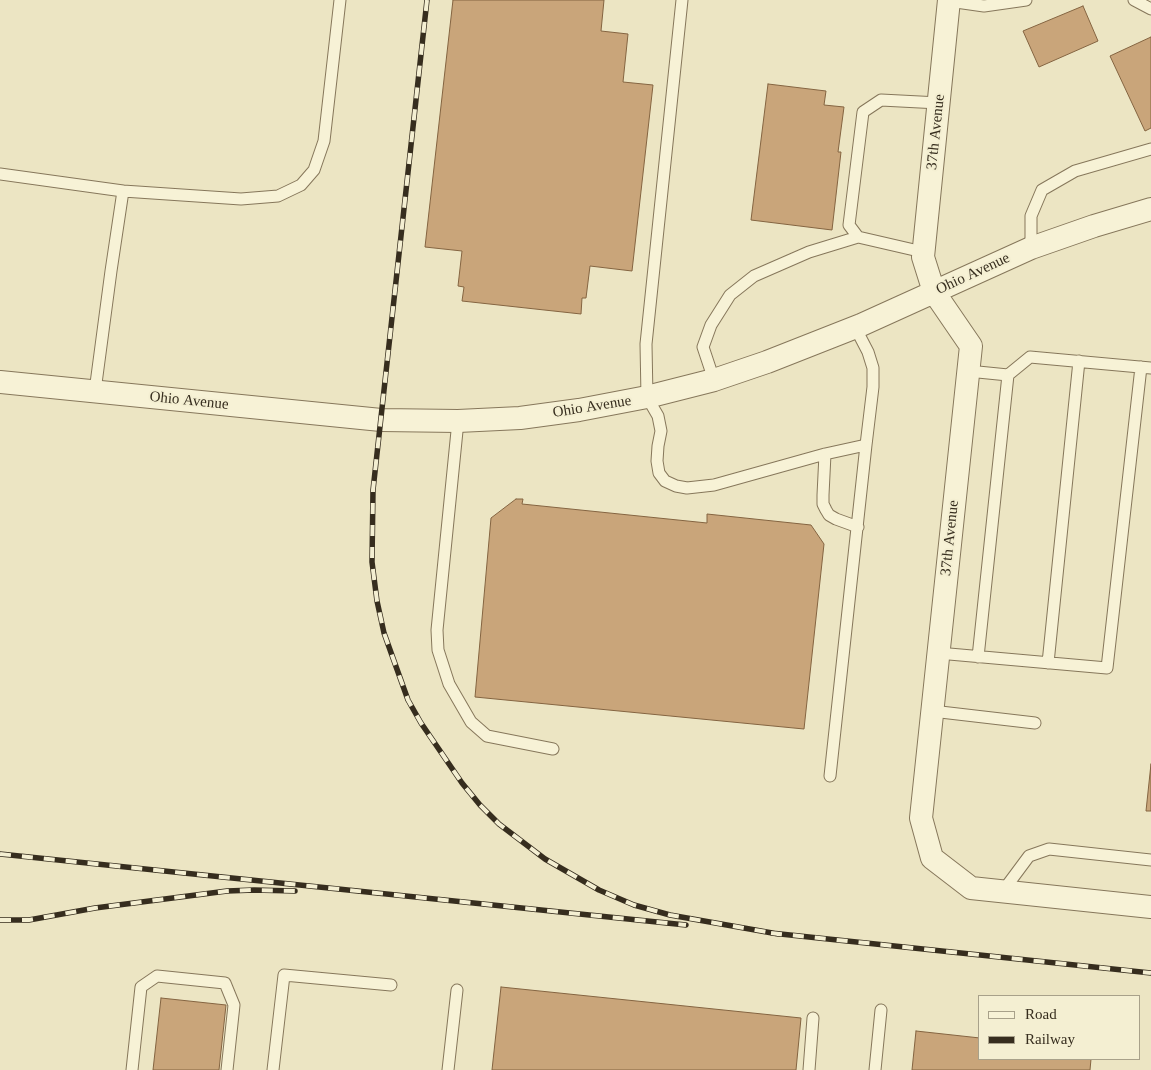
<!DOCTYPE html>
<html>
<head>
<meta charset="utf-8">
<style>
	body { margin:0 }
	#map { position:relative; width:1151px; height:1070px; overflow:hidden; background:#ece5c3; font-family:Georgia,serif }
	canvas { display:block }
	.legend { position:absolute; left:978px; top:995px; width:162px; height:65px; box-sizing:border-box; background:#f4efd2; border:1px solid #a8a18a; margin:0; padding:6px 9px; list-style:none; font-size:15px; color:#362d1e }
	.legend li { display:flex; align-items:center; gap:10px; height:25px }
	.legend b { width:25px; border:1px solid #a8a18a }
</style>
</head>
<body>
<div id="map">
<canvas width="1151" height="1070"></canvas>
<ul class="legend">
<li><b style="height:6px;background:#f7f2d6"></b>Road</li>
<li><b style="height:6px;background:#362d1e"></b>Railway</li>
</ul>
</div>
<script>
const ctx = document.querySelector('canvas').getContext('2d');
ctx.lineJoin = 'round';
function paint(path, color) {
  ctx.fillStyle = color;
  ctx.fill(path, 'evenodd');
}
function toPath(rows) {
  const path = new Path2D();
  for (const r of rows) {
    path.moveTo(r[0], r[1]);
    for (let i = 2; i < r.length; i += 2) path.lineTo(r[i], r[i + 1]);
  }
  return path;
}
function strokePath(path, color, width, dash) {
  ctx.strokeStyle = color;
  ctx.lineWidth = width;
  ctx.lineCap = dash ? 'butt' : 'round';
  ctx.setLineDash(dash || []);
  ctx.stroke(path);
}
function label(font, color, halo, rows, align = 'center') {
  ctx.font = font + ' Georgia,serif';
  ctx.lineWidth = 4;
  ctx.setLineDash([]);
  ctx.textBaseline = 'middle';
  ctx.strokeStyle = halo;
  ctx.fillStyle = color;
  for (const [text, x, y, turn = 0] of rows) {
    ctx.save();
    ctx.translate(x, y);
    ctx.rotate((+turn || 0) * Math.PI / 180);
    ctx.textAlign = isNaN(turn) ? turn : align;
    if (halo) ctx.strokeText(text, 0, 0);
    ctx.fillText(text, 0, 0);
    ctx.restore();
  }
}
const building = toPath([
	[453,0,604,0,601,31,628,34,623,82,653,85,632,271,590,266,586,298,582,298,581,314,462,301,464,287,458,286,462,251,425,247,453,0],
	[1083,6,1098,41,1039,67,1023,31,1083,6],
	[1151,37,1151,128,1145,131,1110,56,1151,37],
	[768,84,826,91,824,105,844,107,838,152,841,152,832,230,751,220,768,84],
	[516,499,523,499,522,504,707,523,707,514,811,525,824,544,804,729,475,697,491,518,516,499],
	[1151,764,1151,811,1146,811,1151,764],
	[501,987,801,1018,796,1070,492,1070,501,987],
	[161,998,226,1005,219,1070,153,1070,161,998],
	[916,1031,980,1038,980,1059,1091,1059,1090,1070,912,1070,916,1031]
]);
paint(building, '#c9a57a');
strokePath(building, '#846441', 1);
const service = toPath([
	[682,0,646,344,647,397,658,416,661,431,658,446,657,461,659,473,665,481,676,486,687,488,714,485,825,454,866,445,873,387,873,368,868,352,855,327],
	[1134,0,1151,9],
	[949,1,984,6,1026,0],
	[0,174,123,191,241,199,278,196,301,185,314,170,324,141,340,0],
	[1031,248,1031,216,1042,190,1075,171,1151,149],
	[923,252,858,237,849,225,863,112,881,100,939,103],
	[968,371,1008,375,1030,357,1151,368],
	[714,380,703,347,711,325,730,295,754,276,809,252,858,237],
	[95,391,111,271,123,191],
	[458,421,437,630,438,650,449,684,471,722,487,736,553,749],
	[825,454,823,495,823,504,826,510,829,515,836,519,858,527],
	[938,653,1107,668,1141,367],
	[978,657,1008,375],
	[1048,663,1079,361],
	[932,711,1035,723],
	[830,776,866,445],
	[1003,891,1029,856,1049,849,1151,860],
	[132,1070,141,987,157,976,225,983,234,1005,227,1070],
	[273,1070,284,975,391,985],
	[448,1070,457,990],
	[809,1070,813,1018],
	[875,1070,881,1010]
]);
const minor = toPath([
	[949,0,923,257,934,292,971,346,921,818,932,858,971,888,1151,907],
	[0,382,381,420,458,421,520,418,579,410,647,397,714,380,767,362,861,325,1031,248,1094,226,1151,209]
]);
strokePath(service, '#86775b', 13);
strokePath(minor, '#86775b', 24);
strokePath(service, '#f7f2d6', 11);
strokePath(minor, '#f7f2d6', 22);
const rail = toPath([
	[427,0,373,490,372,562,377,601,384,633,408,700,421,723,462,783,480,805,499,824,545,859,599,890,634,905,670,915,778,934],
	[0,854,686,925],
	[0,920,29,920,95,908,227,891,254,890,295,891],
	[771,933,1151,973]
]);
strokePath(rail, '#362d1e', 5.5);
strokePath(rail, '#f4efd2', 4, [11]);
label('15px', '#362d1e', '#f4efd2', [
	["37th Avenue",936,132,-84],
	["Ohio Avenue",973,274,-25],
	["Ohio Avenue",189,401,6],
	["Ohio Avenue",592,407,-9],
	["37th Avenue",950,538,-84]
]);
</script>
</body>
</html>
